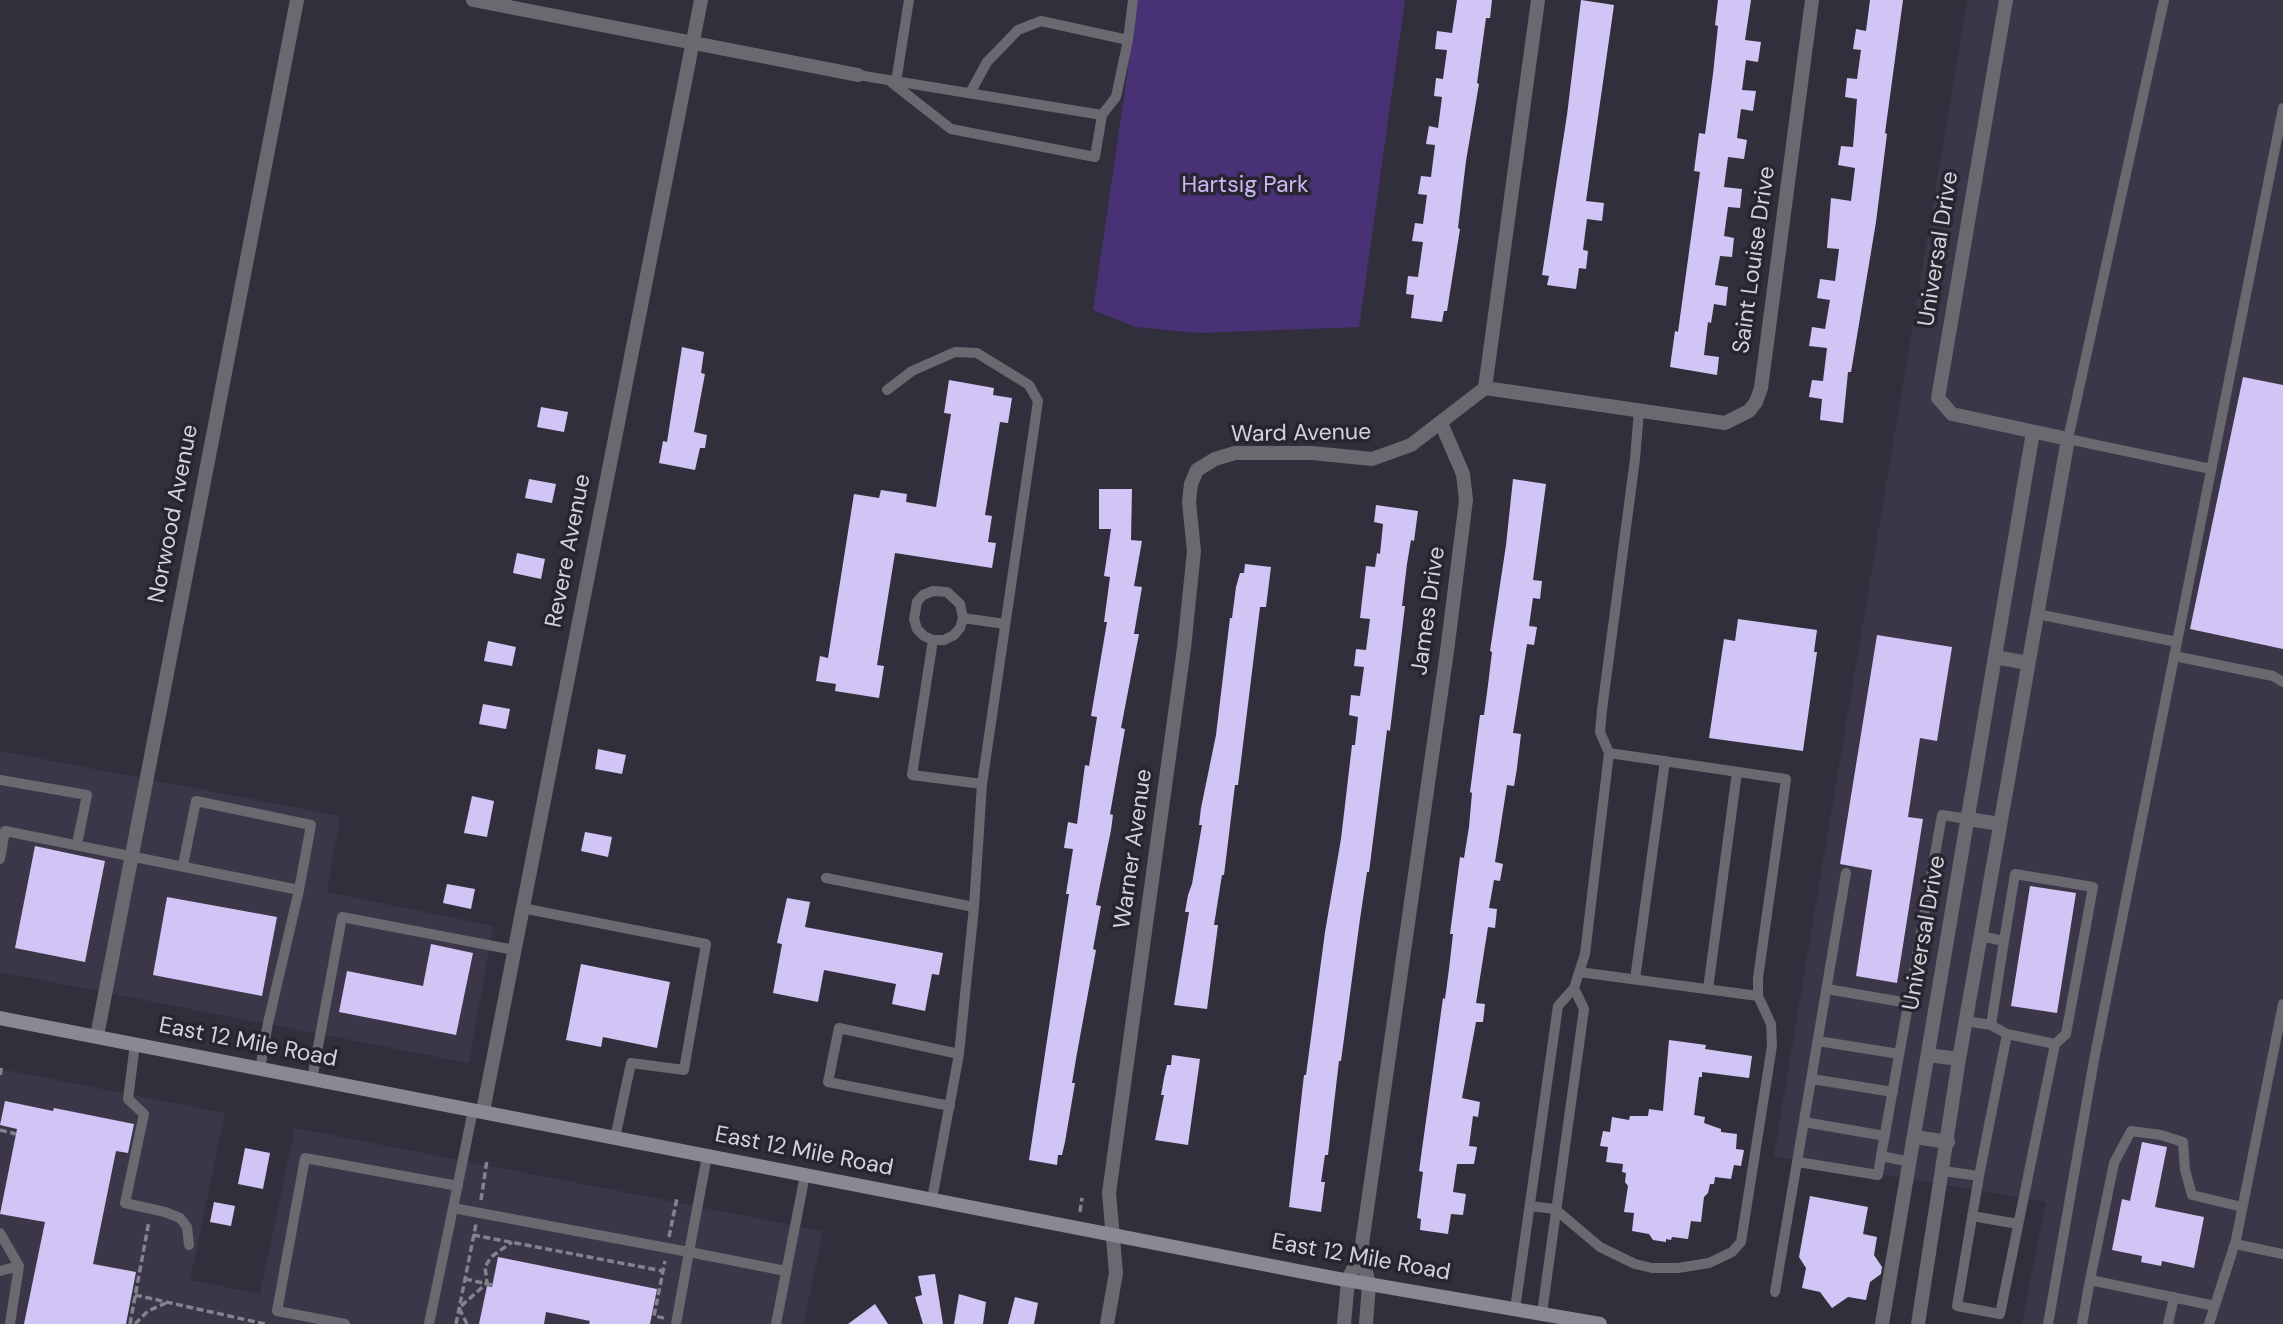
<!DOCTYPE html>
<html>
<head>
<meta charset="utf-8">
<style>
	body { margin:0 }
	canvas { display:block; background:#322f3c }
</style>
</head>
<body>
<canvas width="2283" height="1324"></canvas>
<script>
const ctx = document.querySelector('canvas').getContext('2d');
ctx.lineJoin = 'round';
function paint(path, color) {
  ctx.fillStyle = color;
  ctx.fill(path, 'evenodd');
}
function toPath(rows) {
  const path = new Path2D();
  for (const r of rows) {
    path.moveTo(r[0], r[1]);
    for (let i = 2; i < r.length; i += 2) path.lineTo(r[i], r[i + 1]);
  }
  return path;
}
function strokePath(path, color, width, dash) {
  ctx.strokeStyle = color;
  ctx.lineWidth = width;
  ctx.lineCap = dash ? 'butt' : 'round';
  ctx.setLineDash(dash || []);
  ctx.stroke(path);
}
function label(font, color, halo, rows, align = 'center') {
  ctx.font = font + ' "DM Sans",sans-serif';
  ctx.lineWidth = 7;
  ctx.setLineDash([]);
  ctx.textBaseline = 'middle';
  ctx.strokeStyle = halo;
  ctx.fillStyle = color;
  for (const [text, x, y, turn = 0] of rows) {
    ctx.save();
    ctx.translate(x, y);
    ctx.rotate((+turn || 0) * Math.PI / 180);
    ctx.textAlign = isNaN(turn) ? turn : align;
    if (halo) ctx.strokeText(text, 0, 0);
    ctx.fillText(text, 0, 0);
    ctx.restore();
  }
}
paint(toPath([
	[1967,0,2283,0,2283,1324,2022,1324,2046,1202,1774,1156],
	[0,751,340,816,327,892,493,926,469,1063,0,972],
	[0,1069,225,1113,190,1280,260,1294,295,1128,823,1231,803,1324,0,1324]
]), '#3c3649');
paint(toPath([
	[1138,0,1405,0,1359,327,1199,333,1136,327,1093,310]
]), '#483174');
paint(toPath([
	[1457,0,1492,0,1490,18,1486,18,1477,83,1479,84,1466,161,1458,228,1460,229,1447,311,1444,311,1442,322,1411,318,1414,295,1406,294,1408,276,1418,277,1423,242,1412,241,1415,223,1423,224,1427,195,1418,194,1421,176,1431,177,1435,145,1426,144,1429,126,1438,128,1442,97,1434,96,1436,78,1443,79,1447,50,1435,49,1437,31,1452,33],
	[1581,0,1614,5,1586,201,1604,203,1602,221,1587,219,1583,250,1588,251,1586,269,1579,268,1576,289,1547,285,1549,276,1542,275,1567,115],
	[1718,0,1751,0,1745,40,1761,42,1758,62,1746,60,1742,90,1756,91,1753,111,1741,109,1737,138,1747,140,1744,159,1728,157,1724,187,1742,189,1740,208,1728,207,1724,236,1734,238,1732,257,1720,256,1715,285,1728,287,1726,306,1714,304,1711,323,1708,322,1704,355,1719,357,1717,375,1670,367,1675,331,1678,332,1700,172,1694,171,1699,133,1705,134,1713,74,1718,26,1715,25],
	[1870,0,1903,0,1885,133,1887,134,1876,222,1851,372,1848,372,1843,423,1820,420,1822,399,1809,397,1812,380,1823,381,1827,348,1809,346,1812,327,1825,329,1830,300,1817,298,1820,279,1835,281,1839,249,1827,248,1831,198,1851,201,1855,168,1838,165,1841,146,1853,147,1857,99,1845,97,1847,78,1857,79,1861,50,1853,49,1856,29,1866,31],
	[682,347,704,352,701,373,705,374,694,432,707,435,705,448,700,448,695,470,659,463,663,441,667,442],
	[2243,377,2283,385,2283,649,2190,629],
	[949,380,994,388,993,395,1012,398,1008,423,1000,422,985,515,992,516,988,542,996,543,992,568,895,553,877,665,884,666,879,698,835,691,836,684,816,681,820,656,828,658,854,494,879,498,881,490,907,494,906,502,936,507,951,414,944,413],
	[541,407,568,412,564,432,537,427],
	[529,479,556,484,552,503,525,498],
	[1513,479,1546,484,1533,580,1542,581,1540,599,1533,598,1529,626,1537,627,1534,645,1527,644,1513,733,1521,734,1517,768,1514,786,1507,785,1495,862,1503,864,1500,881,1494,880,1489,908,1497,909,1495,928,1488,927,1476,1003,1485,1004,1483,1022,1476,1022,1462,1098,1480,1102,1478,1117,1473,1116,1469,1146,1477,1147,1474,1164,1457,1164,1453,1192,1466,1194,1463,1215,1451,1214,1448,1234,1420,1230,1421,1219,1417,1218,1423,1172,1419,1171,1443,998,1445,999,1449,969,1453,934,1450,934,1460,857,1464,858,1469,827,1472,793,1470,792,1480,715,1484,715,1488,685,1492,652,1490,651,1506,545],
	[1099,489,1132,489,1131,540,1142,541,1134,586,1142,587,1134,634,1139,634,1121,728,1125,729,1110,814,1113,815,1111,830,1096,905,1101,906,1093,949,1096,950,1077,1053,1072,1083,1075,1083,1065,1142,1062,1155,1058,1155,1057,1165,1029,1160,1069,894,1066,894,1073,849,1064,848,1068,822,1077,824,1085,765,1089,766,1097,717,1091,716,1107,622,1104,622,1110,577,1104,576,1111,529,1099,529],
	[1376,505,1418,511,1414,541,1411,540,1407,564,1402,606,1405,606,1390,731,1387,730,1369,872,1367,872,1360,919,1341,1061,1339,1061,1328,1155,1325,1155,1321,1182,1325,1182,1321,1212,1289,1207,1304,1075,1306,1075,1325,932,1341,839,1352,745,1355,745,1358,717,1349,715,1351,695,1360,696,1364,667,1354,666,1356,649,1366,650,1370,619,1360,618,1366,566,1375,567,1377,553,1380,554,1383,524,1374,522],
	[517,553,545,559,541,579,513,573],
	[1245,564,1271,567,1266,607,1260,607,1238,785,1235,785,1224,875,1222,875,1214,925,1218,925,1207,1009,1174,1005,1189,912,1185,912,1188,895,1192,884,1202,825,1199,825,1201,808,1216,735,1230,618,1232,618,1236,587,1240,573,1244,573],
	[1738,619,1817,630,1814,652,1817,652,1803,751,1709,738,1724,639,1735,641],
	[1877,635,1952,647,1937,741,1920,738,1908,817,1923,819,1897,983,1856,976,1872,870,1840,864],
	[488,641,516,647,512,666,484,661],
	[483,704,510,709,506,729,479,724],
	[598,749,626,755,622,774,595,769],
	[472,796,494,801,487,837,464,833],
	[585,832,612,837,608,857,581,851],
	[35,846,105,861,85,962,15,948],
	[447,884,475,889,471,909,443,903],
	[2030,886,2076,893,2057,1013,2011,1006],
	[167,897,277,917,262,996,153,975],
	[787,898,810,902,805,927,943,953,939,975,932,974,925,1011,892,1004,896,984,824,970,818,1002,773,993,782,944,777,943],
	[431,944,473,953,456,1035,339,1012,347,971,423,986],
	[581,964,670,982,657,1048,603,1037,601,1047,566,1040],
	[1669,1040,1706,1045,1705,1049,1752,1056,1749,1078,1702,1072,1702,1077,1699,1077,1694,1115,1705,1117,1704,1123,1721,1129,1721,1132,1737,1134,1736,1149,1744,1150,1741,1166,1734,1165,1731,1179,1715,1177,1714,1184,1710,1184,1708,1193,1704,1197,1701,1222,1691,1221,1688,1239,1672,1237,1671,1240,1666,1239,1666,1242,1653,1240,1649,1234,1632,1231,1634,1213,1624,1212,1628,1186,1625,1182,1626,1173,1622,1172,1623,1164,1606,1162,1608,1147,1600,1146,1603,1131,1610,1132,1612,1117,1629,1120,1630,1116,1648,1116,1649,1109,1663,1111],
	[1172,1055,1200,1059,1188,1145,1155,1140,1164,1095,1161,1095,1164,1078,1167,1065,1171,1065],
	[5,1101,53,1111,54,1108,134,1124,128,1153,116,1151,93,1264,136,1272,126,1324,24,1324,45,1222,0,1214,17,1129,0,1125],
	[2142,1142,2167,1147,2155,1207,2204,1217,2194,1268,2162,1261,2161,1266,2141,1262,2142,1256,2112,1250,2122,1199,2130,1201],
	[245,1148,270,1153,263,1189,238,1184],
	[1810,1196,1868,1207,1863,1234,1877,1237,1874,1255,1882,1267,1881,1274,1870,1282,1866,1300,1848,1297,1832,1308,1820,1292,1802,1288,1806,1268,1799,1257],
	[214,1202,235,1206,231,1226,210,1222],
	[498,1257,657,1289,650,1324,589,1324,590,1321,546,1312,544,1324,479,1324,487,1286,492,1287],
	[935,1274,943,1324,923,1324,915,1297,922,1295,918,1276],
	[959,1294,986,1302,983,1324,954,1324],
	[1015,1297,1038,1303,1034,1324,1008,1324],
	[875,1304,888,1324,848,1324]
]), '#d1c5f5');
strokePath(toPath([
	[0,1075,2,1066],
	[0,1130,16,1134],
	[481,1200,487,1160],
	[1080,1212,1082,1198],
	[473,1235,663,1271],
	[669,1237,677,1198],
	[465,1279,493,1285],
	[135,1295,265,1324],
	[664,1318,654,1316,665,1261],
	[130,1324,149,1221],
	[135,1324,148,1311,166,1303],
	[456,1324,476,1224],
	[467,1324,459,1308,487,1283,485,1267,491,1257,512,1242]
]), '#84828d', 3.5, [7, 3.5]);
strokePath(toPath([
	[2164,0,2068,439,2211,469],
	[858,75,1102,115,1095,157,951,129,891,82],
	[896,82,909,0],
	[970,93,987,62,1018,30,1041,21,1128,40],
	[1102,115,1116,97,1128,40,1133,0],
	[887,390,912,371,955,352,977,353,1029,385,1038,401,982,784,974,907,959,1054,932,1199],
	[2037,614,2177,642],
	[933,640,924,636,917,629,914,619,917,602,923,595,933,591,947,592,960,604,963,618],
	[2174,656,2273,676,2283,682],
	[1609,753,1600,732,1602,710,1635,459,1639,411],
	[0,780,87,795,77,844],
	[982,784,912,775,933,640,944,640,954,635,960,628,963,618,1005,624],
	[0,859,5,831,299,890,268,1023,260,1069],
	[183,865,196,801,311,825,299,890],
	[826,878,974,907],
	[522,908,706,944,684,1070,631,1063,615,1138],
	[1980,936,2004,941,1991,1025],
	[1579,972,1758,996],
	[1635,979,1665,761],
	[1708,989,1737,772],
	[1827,989,1908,1003],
	[2007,1034,2055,1044],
	[1818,1041,1899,1054],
	[135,1044,128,1099,144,1114,125,1203,165,1212,180,1218,187,1227,189,1245],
	[312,1079,342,917,514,950],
	[1812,1079,1893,1092],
	[950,1106,828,1082,839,1028,959,1054],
	[473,1110,453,1208,689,1252,707,1156],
	[1804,1122,1885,1136],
	[1798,1162,1878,1175,1881,1156],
	[1911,1162,1881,1156,1942,815,1968,819],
	[1943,1171,1979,1176,2007,1034,1991,1025,1965,1021],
	[1979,1176,1957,1306,2000,1314,2055,1044,2066,1034,2093,887,2015,874,2004,941],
	[1530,1206,1555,1209,1600,1247,1635,1264,1652,1268,1678,1268,1709,1263,1732,1252,1741,1242,1772,1046,1771,1024,1758,996,1758,978,1786,779,1609,753,1585,954,1574,988],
	[1972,1216,2018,1224],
	[0,1233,19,1266,10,1324],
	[2235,1244,2283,1254],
	[0,1271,19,1266],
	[1775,1292,1846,873],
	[2215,1306,2090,1280,2114,1163,2131,1131,2161,1135,2183,1142,2185,1170,2192,1195,2242,1207],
	[1515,1309,1558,1006,1574,988,1584,1009,1542,1313],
	[345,1324,277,1311,305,1158,458,1186],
	[429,1324,453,1208],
	[676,1324,689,1252,786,1271],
	[776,1324,805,1175],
	[2048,1324,2094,1060,2283,108],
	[2082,1324,2090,1280],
	[2168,1324,2174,1297],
	[2209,1324,2236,1240,2283,1004]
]), '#6b6970', 10);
strokePath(toPath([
	[473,0,858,75],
	[1485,388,1725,423,1749,411,1756,402,1761,388,1812,0],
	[1995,657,2028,663],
	[1968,819,2000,824],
	[97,1036,297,0],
	[1928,1055,1959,1059],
	[483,1111,701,0],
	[1915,1137,1948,1142],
	[1107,1324,1116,1273,1109,1193,1184,648,1194,551,1189,502,1191,484,1197,470,1215,459,1235,453,1312,453,1372,459,1411,445,1485,388,1538,0],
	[1344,1324,1348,1280,1361,1252],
	[1366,1324,1369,1284,1361,1252,1363,1237,1447,651,1466,500,1463,474,1441,423],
	[1882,1324,2033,432],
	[1918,1324,1959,1059,2068,439,1952,414,1938,398,2006,0]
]), '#6b6970', 14);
strokePath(toPath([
	[0,1018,1334,1278,1600,1324]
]), '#8b8893', 14);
label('23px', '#c8b8f4', '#282531', [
	["Hartsig Park",1245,186]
]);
label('23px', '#d4d2db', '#282531', [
	["Universal Drive",1939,249,-81],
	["Saint Louise Drive",1755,260,-82],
	["Ward Avenue",1301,434,-1],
	["Norwood Avenue",174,514,-79],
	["Revere Avenue",569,551,-79],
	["James Drive",1429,611,-82],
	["Warner Avenue",1134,849,-82],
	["Universal Drive",1925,933,-80],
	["East 12 Mile Road",248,1043,11],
	["East 12 Mile Road",804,1152,11],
	["East 12 Mile Road",1361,1258,10]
]);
</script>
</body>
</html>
